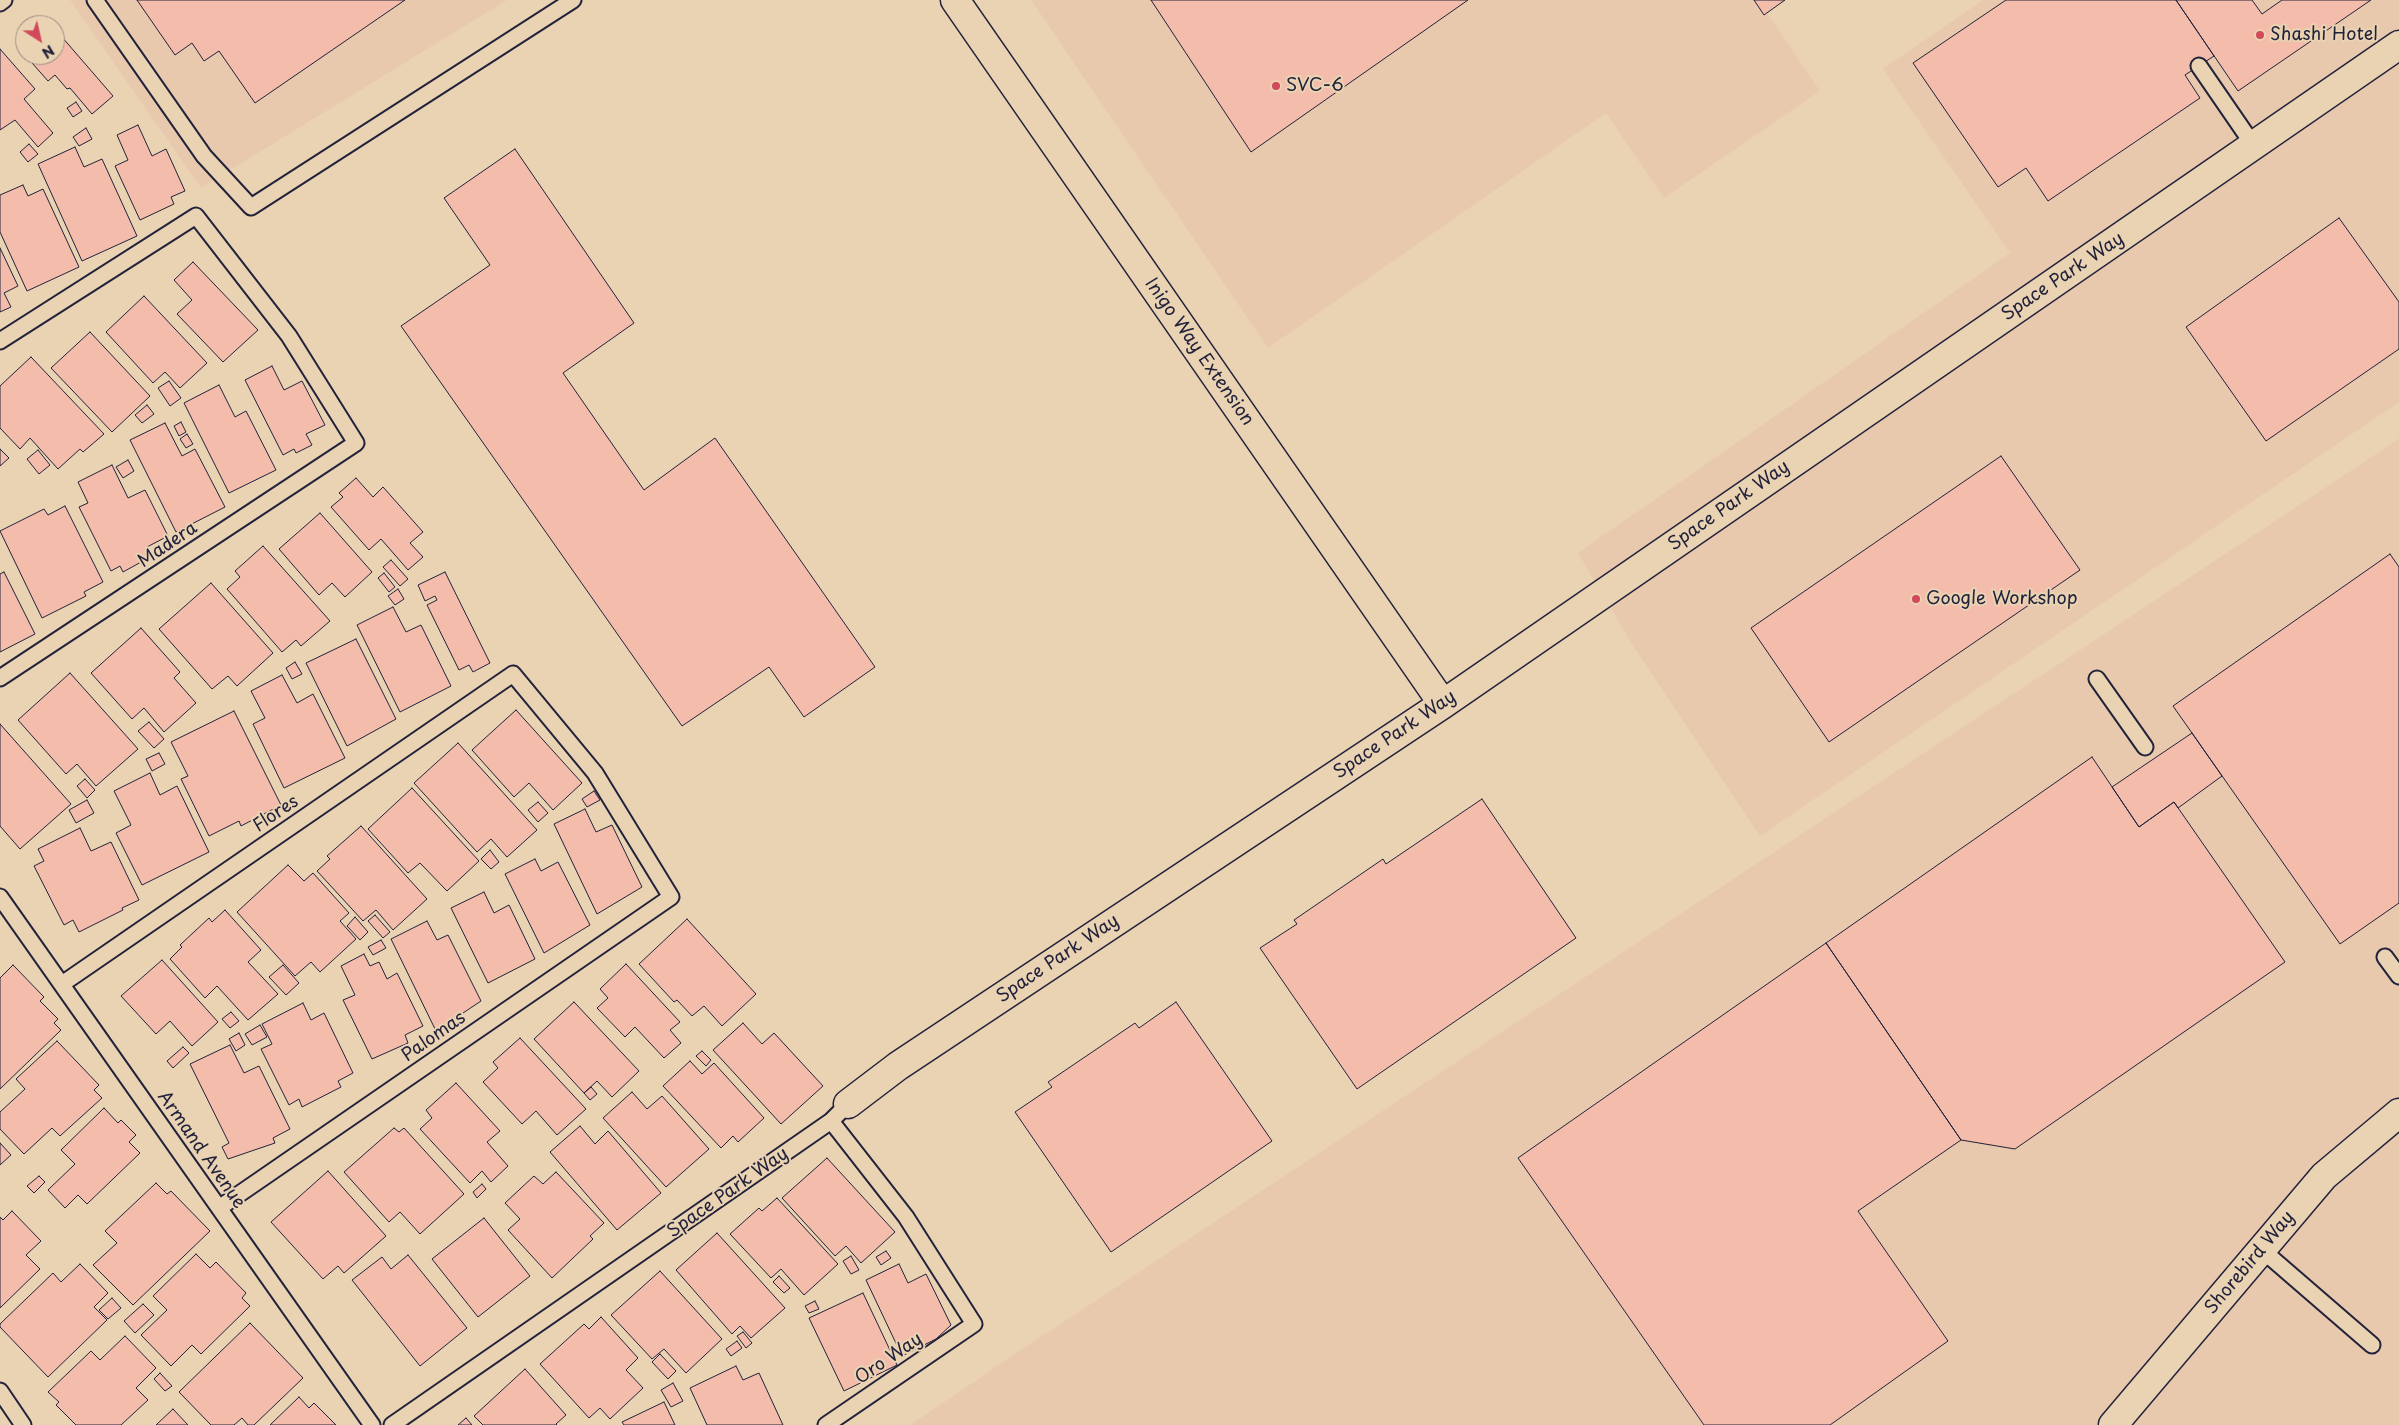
<!DOCTYPE html>
<html>
<head>
<meta charset="utf-8">
<style>
	body { margin:0 }
	#map { position:relative; width:2399px; height:1425px; overflow:hidden; background:#ead3b3; font-family:"Playpen Sans",sans-serif }
	canvas { display:block }
	.north { position:absolute; left:15px; top:15px; width:50px; height:50px; box-sizing:border-box; background:#ead3b3; border:1px solid #9a8c83; border-radius:50%; rotate:145deg; font-size:14px; font-weight:700; line-height:20px; text-align:center; color:#22223b }
	.north::after { content:''; display:block; margin:auto; width:18px; height:22px; background:#d1495b; clip-path:polygon(50% 0,100% 100%,50% 72%,0 100%) }
</style>
</head>
<body>
<div id="map">
<canvas width="2399" height="1425"></canvas>
<div class="north">N</div>
</div>
<script>
const ctx = document.querySelector('canvas').getContext('2d');
ctx.lineJoin = 'round';
function paint(path, color) {
  ctx.fillStyle = color;
  ctx.fill(path, 'evenodd');
}
function toPath(rows) {
  const path = new Path2D();
  for (const r of rows) {
    path.moveTo(r[0], r[1]);
    for (let i = 2; i < r.length; i += 2) path.lineTo(r[i], r[i + 1]);
  }
  return path;
}
function strokePath(path, color, width, dash) {
  ctx.strokeStyle = color;
  ctx.lineWidth = width;
  ctx.lineCap = dash ? 'butt' : 'round';
  ctx.setLineDash(dash || []);
  ctx.stroke(path);
}
function label(font, color, halo, rows, align = 'center') {
  ctx.font = font + ' "Playpen Sans",sans-serif';
  ctx.lineWidth = 4;
  ctx.setLineDash([]);
  ctx.textBaseline = 'middle';
  ctx.strokeStyle = halo;
  ctx.fillStyle = color;
  for (const [text, x, y, turn = 0] of rows) {
    ctx.save();
    ctx.translate(x, y);
    ctx.rotate((+turn || 0) * Math.PI / 180);
    ctx.textAlign = isNaN(turn) ? turn : align;
    if (halo) ctx.strokeText(text, 0, 0);
    ctx.fillText(text, 0, 0);
    ctx.restore();
  }
}
paint(toPath([
	[70,0,507,0,201,188],
	[1031,0,1758,0,1820,91,1664,198,1606,113,1268,348],
	[1983,0,2399,0,2399,402,1760,836,1632,644,1578,553,2010,253,1883,69],
	[2399,439,2399,1425,910,1425,1018,1352]
]), '#e9c9ae');
const building = toPath([
	[137,0,405,0,255,103,219,51,204,61,192,43,175,55,137,0],
	[1151,0,1468,0,1251,152,1151,0],
	[1754,0,1785,0,1764,15,1754,0],
	[2006,0,2176,0,2214,56,2185,75,2200,98,2048,201,2026,168,1998,187,1913,63,2006,0],
	[2176,0,2252,0,2262,14,2282,0,2371,0,2238,91,2176,0],
	[55,29,113,96,92,114,70,88,67,89,55,75,48,81,25,55,55,55,55,29],
	[25,37,25,55,17,45,25,37],
	[0,49,35,89,24,99,53,133,38,147,15,120,0,130,0,49],
	[76,102,82,111,73,117,67,108,76,102],
	[138,125,152,156,166,149,185,191,171,197,174,204,140,220,115,166,128,160,117,135,138,125],
	[86,128,92,139,79,146,73,137,86,128],
	[29,144,38,154,28,162,20,152,29,144],
	[75,147,84,167,102,159,137,236,82,261,38,164,75,147],
	[515,149,634,323,563,373,644,490,715,438,875,667,804,717,769,667,682,726,401,326,490,265,444,198,515,149],
	[23,185,28,196,43,189,79,267,27,291,0,232,0,195,23,185],
	[2339,218,2399,302,2399,349,2266,441,2186,327,2339,218],
	[0,248,18,286,4,293,11,307,0,312,0,248],
	[193,262,258,330,223,362,177,314,192,300,174,280,193,262],
	[144,296,207,363,180,388,165,372,153,383,106,332,144,296],
	[90,332,150,396,112,432,51,368,90,332],
	[31,357,104,434,83,452,80,449,58,469,30,438,20,449,0,428,0,386,31,357],
	[272,366,284,390,302,381,325,425,306,434,312,445,296,453,294,449,283,455,245,380,272,366],
	[169,381,181,398,170,406,158,388,169,381],
	[219,385,235,417,246,411,276,470,229,493,184,403,219,385],
	[147,405,154,414,142,423,135,415,147,405],
	[181,422,186,432,179,436,174,426,181,422],
	[165,423,182,456,195,449,225,507,176,532,130,440,165,423],
	[187,434,193,444,186,448,180,439,187,434],
	[0,449,9,458,0,466,0,449],
	[38,450,50,465,39,474,27,459,38,450],
	[2001,456,2080,570,1829,742,1751,628,2001,456],
	[128,460,134,471,123,478,116,467,128,460],
	[112,465,128,498,145,490,168,536,147,547,152,556,123,572,120,566,111,571,79,507,88,503,78,482,112,465],
	[356,478,373,497,383,487,423,532,410,543,423,557,408,570,381,539,369,550,331,507,343,497,339,493,356,478],
	[65,506,103,582,84,592,86,596,42,618,0,531,44,509,48,515,65,506],
	[320,513,372,572,345,597,332,583,319,595,279,549,320,513],
	[263,546,330,621,301,646,296,640,282,652,227,589,240,577,235,571,263,546],
	[2390,554,2399,567,2399,903,2340,944,2173,706,2390,554],
	[391,560,408,579,400,586,383,567,391,560],
	[4,572,35,634,0,652,0,574,4,572],
	[445,572,490,663,473,672,469,665,459,670,427,605,437,600,435,596,425,601,418,585,445,572],
	[384,573,395,587,389,592,378,578,384,573],
	[211,583,273,653,237,686,228,676,212,689,159,629,211,583],
	[398,589,404,599,395,605,388,596,398,589],
	[393,607,406,632,421,625,451,686,400,712,357,625,393,607],
	[141,628,180,672,174,678,196,703,164,732,144,708,132,719,91,673,141,628],
	[356,639,396,719,347,746,306,663,356,639],
	[295,662,302,674,292,679,286,668,295,662],
	[70,673,138,749,96,786,77,764,66,774,18,720,70,673],
	[282,675,297,703,313,694,345,758,284,788,253,724,265,718,251,691,282,675],
	[516,710,582,783,553,810,529,783,514,797,472,750,516,710],
	[234,711,281,805,241,826,239,821,209,836,181,779,188,776,171,742,234,711],
	[149,722,164,739,154,748,138,731,149,722],
	[0,724,71,804,20,849,0,826,0,724],
	[2192,733,2222,776,2178,808,2174,802,2139,827,2112,787,2192,733],
	[458,743,537,830,507,857,491,839,477,852,414,783,458,743],
	[159,753,165,764,152,771,146,759,159,753],
	[2092,757,2139,827,2174,802,2285,962,2015,1149,1961,1140,1826,943,2092,757],
	[150,773,160,795,177,786,209,852,142,885,116,833,131,825,114,791,150,773],
	[85,779,95,790,87,798,77,786,85,779],
	[412,788,479,861,447,891,420,863,408,873,368,829,412,788],
	[594,791,600,800,587,807,582,799,594,791],
	[1482,799,1576,938,1357,1089,1260,948,1297,924,1294,920,1383,859,1386,864,1482,799],
	[87,800,94,813,76,823,69,810,87,800],
	[538,802,548,813,538,822,528,810,538,802],
	[585,809,596,832,612,825,642,887,597,914,554,824,585,809],
	[361,826,427,899,393,930,376,910,363,921,317,871,330,859,327,856,361,826],
	[80,828,91,851,111,842,139,900,122,908,123,910,79,932,73,920,64,925,34,866,44,861,38,849,80,828],
	[490,850,499,862,491,869,481,859,490,850],
	[535,859,541,871,558,862,590,925,544,953,505,874,535,859],
	[288,865,304,881,313,873,349,913,340,921,356,939,320,972,311,962,295,976,237,912,288,865],
	[484,892,494,913,509,905,535,959,488,983,451,908,484,892],
	[225,910,261,950,248,962,278,994,248,1020,217,986,205,998,170,959,182,947,180,945,209,918,212,922,225,910],
	[375,915,390,932,383,938,368,921,375,915],
	[355,917,368,932,360,940,347,926,355,917],
	[687,919,756,994,722,1026,704,1006,692,1016,677,1000,674,1002,639,964,687,919],
	[427,921,437,940,448,935,481,1001,436,1031,391,939,427,921],
	[381,940,386,948,373,955,368,947,381,940],
	[1826,943,1961,1140,1858,1211,1948,1341,1830,1425,1704,1425,1518,1158,1826,943],
	[364,954,370,966,379,962,387,979,397,973,423,1026,405,1035,408,1043,372,1059,343,1000,355,995,341,966,364,954],
	[162,960,218,1022,192,1046,170,1021,156,1034,121,996,162,960],
	[626,964,680,1022,670,1030,681,1043,664,1058,635,1027,625,1037,597,1008,608,998,600,989,626,964],
	[13,965,44,997,40,1001,58,1019,54,1023,61,1030,0,1089,0,978,13,965],
	[283,965,299,983,286,995,269,977,283,965],
	[574,1002,639,1071,612,1097,597,1081,584,1093,534,1039,574,1002],
	[1176,1002,1272,1141,1111,1252,1015,1112,1052,1087,1048,1082,1135,1023,1139,1028,1176,1002],
	[303,1003,311,1020,324,1013,353,1073,338,1081,341,1087,302,1107,299,1099,289,1105,261,1049,272,1044,262,1024,303,1003],
	[231,1012,239,1021,230,1028,222,1019,231,1012],
	[743,1023,762,1044,774,1033,823,1086,781,1124,713,1050,743,1023],
	[260,1025,267,1037,252,1045,245,1034,260,1025],
	[239,1033,245,1045,236,1051,229,1039,239,1033],
	[520,1038,586,1109,557,1135,536,1111,522,1124,483,1082,498,1068,493,1062,520,1038],
	[57,1041,99,1085,94,1090,102,1098,60,1136,52,1128,24,1154,0,1129,0,1112,25,1089,16,1079,57,1041],
	[230,1045,244,1073,259,1066,290,1129,273,1138,275,1143,228,1159,222,1147,229,1143,190,1064,230,1045],
	[183,1047,189,1053,173,1068,167,1061,183,1047],
	[702,1051,711,1060,706,1066,696,1056,702,1051],
	[690,1061,702,1074,714,1063,764,1118,738,1142,733,1136,721,1148,663,1086,690,1061],
	[456,1083,500,1131,487,1142,508,1166,491,1182,482,1171,470,1183,420,1129,432,1118,426,1110,456,1083],
	[591,1087,597,1094,590,1100,584,1093,591,1087],
	[632,1092,647,1109,662,1096,709,1149,666,1187,603,1118,632,1092],
	[104,1108,118,1123,121,1120,136,1135,129,1142,140,1153,87,1204,78,1195,65,1208,48,1190,75,1164,61,1150,104,1108],
	[580,1126,595,1144,608,1131,661,1193,617,1230,550,1152,580,1126],
	[394,1128,399,1132,404,1128,464,1194,420,1234,400,1212,389,1222,344,1172,394,1128],
	[0,1143,11,1155,0,1165,0,1143],
	[827,1158,895,1232,861,1263,846,1246,835,1256,782,1198,827,1158],
	[328,1171,386,1236,344,1273,338,1266,323,1279,271,1222,328,1171],
	[556,1172,604,1223,590,1236,593,1239,552,1278,508,1230,520,1219,505,1203,534,1176,543,1184,556,1172],
	[39,1176,45,1182,34,1193,27,1186,39,1176],
	[156,1183,167,1194,171,1191,210,1231,133,1305,93,1265,117,1243,105,1231,156,1183],
	[482,1184,486,1189,477,1198,473,1192,482,1184],
	[777,1198,838,1264,804,1295,781,1269,771,1278,730,1234,759,1208,762,1211,777,1198],
	[12,1211,41,1241,26,1255,40,1269,0,1308,0,1217,3,1220,12,1211],
	[484,1218,530,1276,478,1317,432,1259,484,1218],
	[717,1233,785,1308,751,1338,740,1326,732,1334,676,1270,717,1233],
	[886,1251,891,1258,881,1265,876,1257,886,1251],
	[196,1254,210,1268,216,1262,246,1293,242,1298,250,1306,201,1354,192,1345,171,1366,141,1335,167,1310,153,1296,196,1254],
	[408,1255,467,1328,420,1366,352,1280,382,1257,391,1269,408,1255],
	[851,1256,859,1270,851,1274,843,1261,851,1256],
	[80,1264,108,1293,94,1307,107,1320,48,1377,0,1327,0,1324,53,1273,61,1282,80,1264],
	[899,1264,908,1283,926,1274,951,1325,936,1339,902,1356,866,1280,899,1264],
	[660,1271,722,1339,686,1373,664,1349,652,1359,611,1315,660,1271],
	[779,1276,790,1288,784,1293,773,1282,779,1276],
	[863,1293,897,1365,844,1391,809,1318,863,1293],
	[112,1298,121,1308,108,1319,99,1310,112,1298],
	[815,1301,819,1309,809,1313,805,1306,815,1301],
	[143,1304,154,1315,135,1333,124,1321,143,1304],
	[601,1317,638,1358,626,1370,643,1388,610,1419,600,1408,589,1418,540,1364,584,1324,589,1329,601,1317],
	[250,1323,303,1378,254,1425,248,1425,242,1418,234,1425,211,1425,179,1392,250,1323],
	[743,1332,752,1343,746,1348,737,1336,743,1332],
	[125,1336,156,1368,136,1388,148,1400,121,1425,76,1425,56,1405,59,1402,48,1392,91,1351,100,1360,125,1336],
	[737,1341,742,1348,731,1356,726,1349,737,1341],
	[660,1354,676,1371,668,1379,652,1362,660,1354],
	[736,1366,743,1380,759,1373,783,1425,707,1425,690,1388,736,1366],
	[525,1369,566,1415,556,1424,557,1425,483,1425,474,1416,525,1369],
	[160,1373,172,1386,165,1391,154,1379,160,1373],
	[673,1383,683,1401,671,1407,661,1390,673,1383],
	[299,1397,309,1408,314,1403,336,1425,270,1425,299,1397],
	[664,1402,675,1425,624,1425,622,1422,664,1402],
	[173,1409,188,1425,156,1425,173,1409],
	[466,1418,472,1425,458,1425,466,1418]
]);
paint(building, '#f4bcaa');
strokePath(building, '#22223b', 1);
const lane = toPath([
	[95,0,204,156,251,207,573,0],
	[0,3,4,0],
	[2199,66,2254,146],
	[0,341,196,216,289,336,356,443,0,678],
	[2097,679,2145,747],
	[0,897,372,1425],
	[2385,957,2399,976],
	[62,984,513,674,595,773,671,897,219,1208],
	[2261,1249,2372,1345],
	[0,1391,23,1425],
	[392,1425,831,1121,848,1104],
	[826,1425,974,1324,906,1217,831,1121]
]);
const street = toPath([
	[955,0,1443,704],
	[848,1104,898,1066,1443,704,2399,45],
	[2113,1425,2324,1176,2399,1113]
]);
strokePath(lane, '#22223b', 19);
strokePath(street, '#22223b', 31);
strokePath(lane, '#ead3b3', 15);
strokePath(street, '#ead3b3', 28);
for (const [x, y, r, color] of [
	[2260,35,5,"#d1495b"],
	[1276,86,5,"#d1495b"],
	[1916,599,5,"#d1495b"]
]) {
  const dot = new Path2D();
  dot.arc(x, y, r, 0, 2 * Math.PI);
  ctx.fillStyle = color;
  ctx.fill(dot);
  strokePath(dot, '#ead3b3', 2);
}
label('18px', '#22223b', '#ead3b3', [
	["Shashi Hotel",2270,35],
	["SVC-6",1286,86],
	["Google Workshop",1926,599]
], 'left');
label('18px', '#22223b', '#ead3b3', [
	["Space Park Way",2063,277,-34],
	["Inigo Way Extension",1199,352,55],
	["Space Park Way",1729,506,-35],
	["Madera",168,545,-34],
	["Space Park Way",1395,735,-34],
	["Flores",276,814,-34],
	["Space Park Way",1058,959,-34],
	["Palomas",434,1037,-35],
	["Armand Avenue",201,1150,55],
	["Space Park Way",728,1193,-35],
	["Shorebird Way",2250,1263,-50],
	["Oro Way",889,1359,-34]
]);
</script>
</body>
</html>
